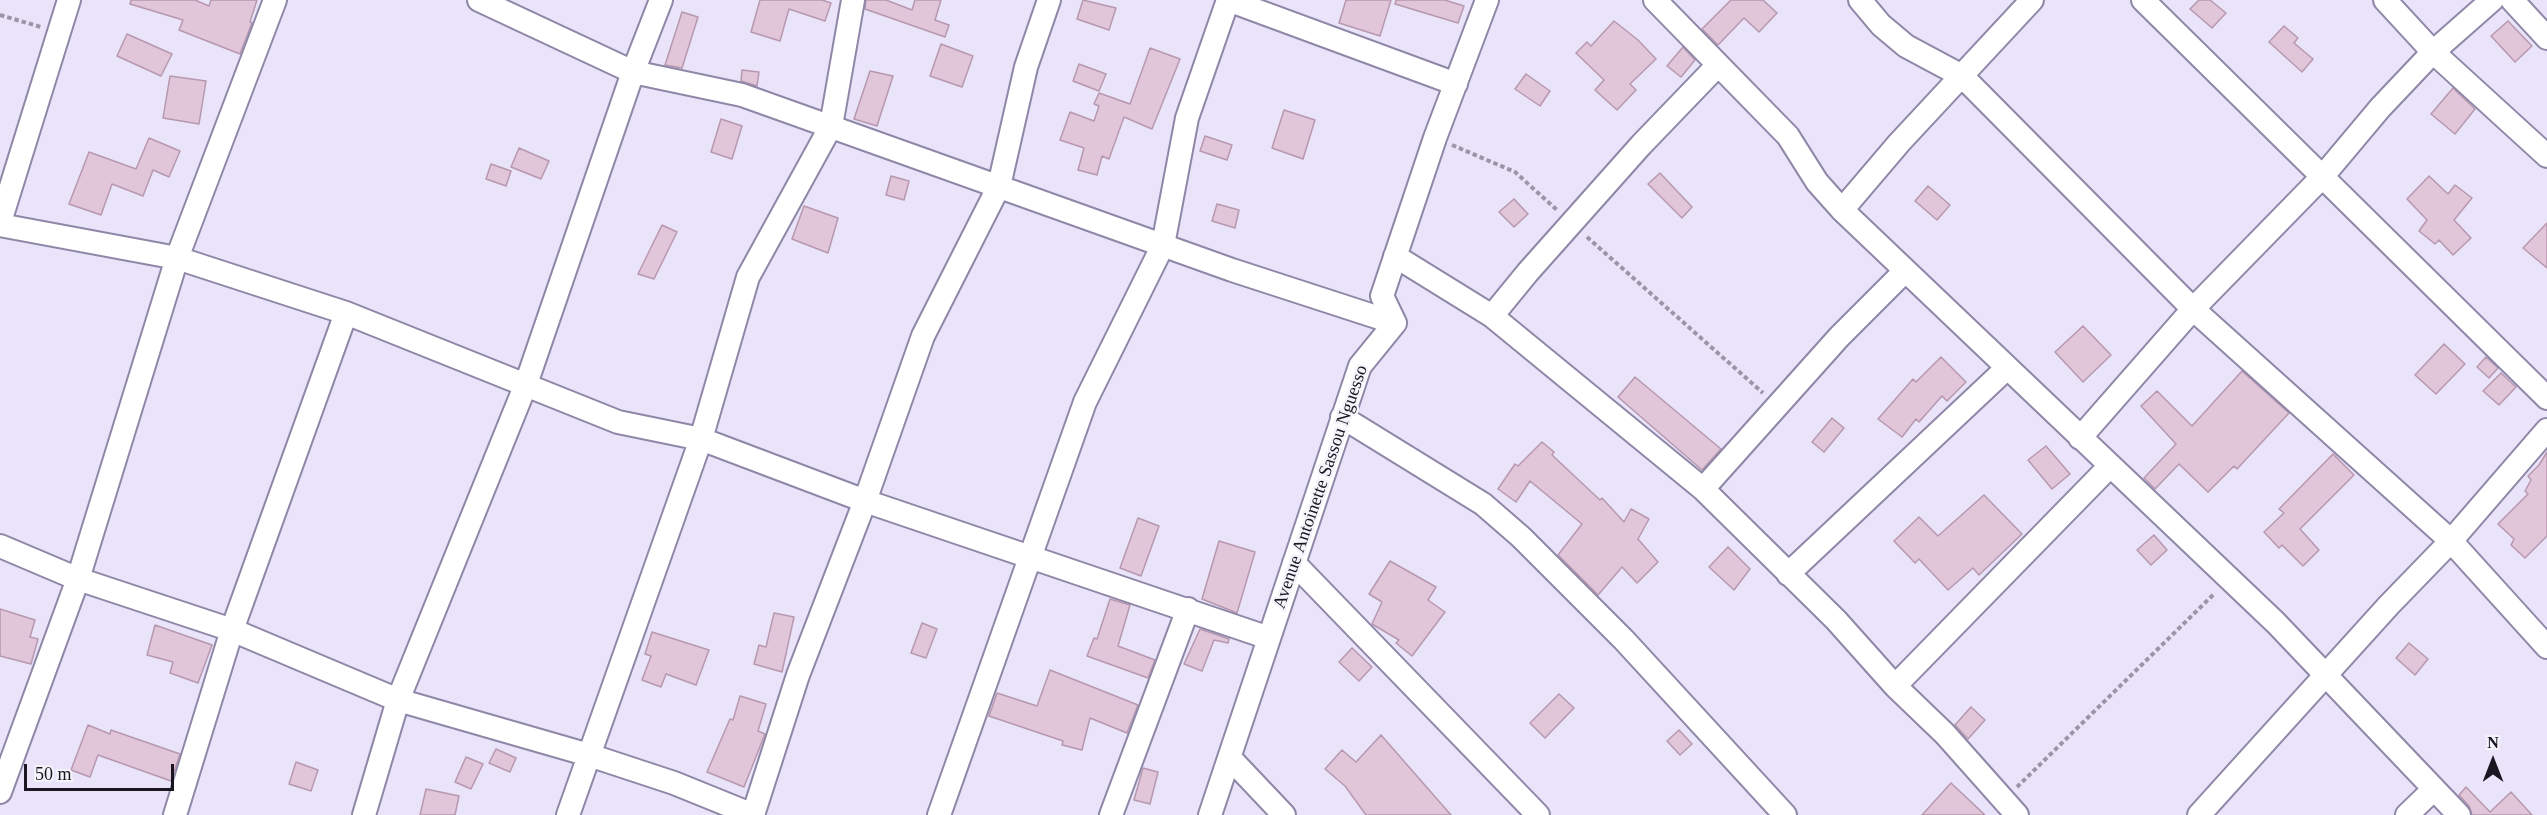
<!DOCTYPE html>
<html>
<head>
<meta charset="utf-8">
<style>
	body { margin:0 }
	#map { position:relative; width:2547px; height:815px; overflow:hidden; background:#e9e4fa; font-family:"Times New Roman",serif }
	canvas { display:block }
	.north { position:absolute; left:2463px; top:731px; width:60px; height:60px; -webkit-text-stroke:4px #f6f4fb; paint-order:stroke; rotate:0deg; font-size:16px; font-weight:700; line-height:24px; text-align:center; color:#191521 }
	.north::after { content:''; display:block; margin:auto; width:21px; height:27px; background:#191521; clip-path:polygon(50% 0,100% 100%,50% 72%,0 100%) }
	.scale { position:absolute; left:24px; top:764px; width:150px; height:27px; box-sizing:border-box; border:3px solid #191521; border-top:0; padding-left:8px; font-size:18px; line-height:21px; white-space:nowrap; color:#191521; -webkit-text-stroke:4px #f6f4fb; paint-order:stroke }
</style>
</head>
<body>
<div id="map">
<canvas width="2547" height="815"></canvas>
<div class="north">N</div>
<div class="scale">50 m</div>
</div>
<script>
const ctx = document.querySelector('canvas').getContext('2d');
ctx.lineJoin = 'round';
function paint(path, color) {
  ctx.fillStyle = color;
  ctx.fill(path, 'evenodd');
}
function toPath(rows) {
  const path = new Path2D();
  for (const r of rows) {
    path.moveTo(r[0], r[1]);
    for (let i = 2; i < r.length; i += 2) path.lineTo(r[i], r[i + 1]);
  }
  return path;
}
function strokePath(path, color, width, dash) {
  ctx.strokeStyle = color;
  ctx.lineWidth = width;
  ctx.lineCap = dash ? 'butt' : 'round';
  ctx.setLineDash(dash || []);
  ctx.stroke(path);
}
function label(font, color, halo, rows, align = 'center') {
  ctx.font = font + ' "Times New Roman",serif';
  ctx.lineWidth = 5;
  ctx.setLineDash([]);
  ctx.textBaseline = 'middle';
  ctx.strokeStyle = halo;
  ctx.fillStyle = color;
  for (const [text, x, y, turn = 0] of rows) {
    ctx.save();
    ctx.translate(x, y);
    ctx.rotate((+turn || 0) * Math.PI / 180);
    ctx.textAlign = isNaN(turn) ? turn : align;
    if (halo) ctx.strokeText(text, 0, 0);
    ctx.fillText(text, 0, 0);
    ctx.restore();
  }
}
const building = toPath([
	[131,0,195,0,209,6,211,0,257,0,250,22,252,23,240,54,179,30,183,20,130,4,131,0],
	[760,0,822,0,831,3,825,21,789,9,780,41,751,32,760,0],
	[866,0,886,0,912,10,915,0,941,0,935,20,949,25,945,37,865,9,866,0],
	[1083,0,1116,8,1109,30,1077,19,1083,0],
	[1346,0,1391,0,1380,36,1339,23,1346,0],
	[1396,0,1445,0,1464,6,1458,23,1395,4,1396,0],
	[1731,0,1763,0,1777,13,1759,32,1744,18,1718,45,1702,29,1731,0],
	[2199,0,2210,0,2226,13,2212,28,2190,9,2199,0],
	[682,12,698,17,682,68,665,65,682,12],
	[1614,21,1638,40,1656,59,1630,84,1636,90,1617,110,1595,90,1604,80,1576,53,1587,42,1591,46,1614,21],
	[2508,21,2532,46,2515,62,2491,36,2508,21],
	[2284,26,2298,38,2294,43,2313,59,2302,72,2269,42,2284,26],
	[127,34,172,54,161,76,117,56,127,34],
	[941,44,973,56,962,87,930,76,941,44],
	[1683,47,1695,60,1681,77,1667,66,1683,47],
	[1150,48,1180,59,1152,129,1124,117,1109,159,1102,156,1097,175,1078,170,1084,148,1060,140,1070,112,1094,121,1099,106,1094,104,1099,93,1130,104,1150,48],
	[1079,64,1106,74,1099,91,1073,81,1079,64],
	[742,70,759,72,757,86,741,81,742,70],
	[870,71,893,76,877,126,854,119,870,71],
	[1526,74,1550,91,1540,106,1515,89,1526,74],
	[170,76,206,81,199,124,163,118,170,76],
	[2453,88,2475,109,2455,134,2431,114,2453,88],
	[1284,110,1315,120,1303,159,1272,148,1284,110],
	[721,119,742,126,732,159,711,152,721,119],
	[1205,136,1232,145,1227,160,1200,151,1205,136],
	[149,138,180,151,169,177,153,170,143,196,112,184,101,215,69,204,89,152,136,169,149,138],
	[519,148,549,161,541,179,511,167,519,148],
	[491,164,511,171,506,186,486,179,491,164],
	[1660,173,1692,207,1682,218,1648,184,1660,173],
	[891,176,909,181,904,200,886,195,891,176],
	[2429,176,2448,194,2455,185,2472,198,2454,220,2471,238,2453,255,2439,240,2435,244,2419,231,2427,220,2407,199,2429,176],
	[1928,186,1950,205,1937,220,1915,201,1928,186],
	[1514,199,1528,214,1514,227,1499,212,1514,199],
	[1217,204,1239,210,1235,228,1212,221,1217,204],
	[804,206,838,218,828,253,792,239,804,206],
	[2547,223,2547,268,2523,248,2547,223],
	[662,225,677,232,654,279,638,274,662,225],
	[2083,326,2111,355,2083,382,2055,352,2083,326],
	[2444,344,2465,364,2436,394,2415,375,2444,344],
	[1941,357,1966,382,1947,401,1942,396,1919,422,1916,419,1902,437,1878,419,1913,379,1916,382,1941,357],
	[2486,357,2498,368,2489,378,2477,367,2486,357],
	[2242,371,2289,413,2237,469,2234,466,2208,492,2179,464,2155,489,2144,478,2176,444,2141,406,2157,391,2192,426,2242,371],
	[2501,373,2516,387,2499,405,2483,391,2501,373],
	[1635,377,1721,449,1702,470,1618,397,1635,377],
	[1832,418,1844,428,1824,452,1812,442,1832,418],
	[1542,442,1554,452,1552,455,1600,500,1602,498,1624,522,1631,509,1649,519,1638,539,1658,562,1637,583,1622,567,1598,595,1558,555,1582,524,1530,481,1516,502,1498,489,1515,464,1518,466,1542,442],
	[2046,446,2070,474,2052,489,2028,460,2046,446],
	[2547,452,2547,536,2525,558,2511,545,2514,539,2498,524,2528,494,2525,491,2531,480,2528,476,2539,465,2547,452],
	[2333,454,2354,475,2300,529,2319,550,2303,566,2282,545,2279,548,2264,532,2284,513,2279,509,2333,454],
	[1984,495,2022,534,1979,575,1973,568,1948,590,1919,559,1915,563,1894,541,1919,517,1938,536,1984,495],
	[1138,518,1159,526,1141,576,1120,568,1138,518],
	[2154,535,2167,550,2151,565,2137,550,2154,535],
	[1219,541,1255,552,1237,613,1202,599,1219,541],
	[1728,547,1750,569,1734,590,1709,567,1728,547],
	[1390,561,1436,587,1428,600,1445,612,1412,656,1396,643,1399,640,1372,624,1382,602,1369,594,1390,561],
	[1110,599,1130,605,1118,646,1155,660,1148,678,1087,656,1094,638,1097,639,1110,599],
	[0,609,35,620,30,637,38,639,31,664,0,656,0,609],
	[774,613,794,617,782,672,754,664,759,645,766,647,774,613],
	[922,623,937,629,926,658,911,653,922,623],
	[155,625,212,645,198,683,170,673,173,662,147,655,155,625],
	[1200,629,1229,639,1228,643,1214,640,1202,671,1184,664,1200,629],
	[652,632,709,650,696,685,666,674,661,687,642,680,651,656,645,654,652,632],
	[2409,643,2428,659,2415,675,2396,658,2409,643],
	[1352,648,1372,667,1359,681,1339,662,1352,648],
	[1050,670,1138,705,1127,733,1090,718,1082,750,1062,745,1063,741,989,716,997,693,1037,706,1050,670],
	[1559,694,1574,708,1545,738,1530,723,1559,694],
	[740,696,766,704,758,731,765,734,744,787,707,772,730,719,733,720,740,696],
	[1971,707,1985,720,1968,739,1955,725,1971,707],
	[88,725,110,734,111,730,180,754,171,781,98,755,90,777,71,770,88,725],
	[1679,730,1692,744,1680,755,1667,741,1679,730],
	[1381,735,1451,815,1366,815,1345,786,1325,769,1342,750,1356,762,1381,735],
	[496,749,516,758,510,772,489,763,496,749],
	[466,757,483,764,471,789,455,782,466,757],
	[296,762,318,770,311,791,289,784,296,762],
	[1143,768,1158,772,1150,804,1134,800,1143,768],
	[1951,783,1985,815,1922,815,1951,783],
	[2466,787,2490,812,2511,792,2532,815,2472,815,2469,806,2459,795,2466,787],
	[426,789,459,796,455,815,420,815,426,789]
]);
paint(building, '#e1c5d9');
strokePath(building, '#b798af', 1.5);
const street = toPath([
	[479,0,633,72,742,95,1232,270,1395,323],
	[1228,0,1456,84],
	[1655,0,1788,136,1817,182,1842,210,2276,623,2459,815],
	[1860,0,1881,25,1906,46,1962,76,2193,309,2451,541,2547,647],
	[2143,0,2547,398],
	[2385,0,2433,52,2547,156],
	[2512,0,2547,38],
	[1842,210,1899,143,2032,0],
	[0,222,69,0],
	[0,225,177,258,346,313,618,422,701,439,865,501,1269,638],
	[1395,256,1492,316,1703,489,1836,620,1895,686,1945,734,2017,815],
	[1492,316,1528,272,1641,145,1718,65],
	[1342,417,1483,504,1521,537,1624,640,1785,815],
	[2080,438,2193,309,2323,176,2380,108,2433,52,2492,0],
	[1703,489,1839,337,1905,271],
	[0,546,78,579,232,630,398,700,589,755,674,783,753,815],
	[1294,563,1538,815],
	[1788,574,2007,368],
	[1895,686,2110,466],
	[1230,758,1284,815],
	[0,792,78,579,177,258,275,0],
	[175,815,232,630,346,313],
	[364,815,398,700,526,384,633,72,661,0],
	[568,815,701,439,748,277,831,126,853,0],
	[753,815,798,675,865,501,923,336,999,186,1026,67,1049,0],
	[939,815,1085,402,1163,245,1187,118,1228,0],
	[1111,815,1188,609],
	[1210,815,1360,366,1395,323,1382,296,1435,138,1487,0],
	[2199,815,2389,605,2451,541,2547,430],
	[2407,815,2434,789]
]);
strokePath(street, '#8f87a7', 26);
strokePath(toPath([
	[0,15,41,27],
	[1452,145,1515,172,1557,210],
	[1587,237,1763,393],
	[2017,787,2215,593]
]), '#9a95a7', 4, [4.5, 3]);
strokePath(street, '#fff', 22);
label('18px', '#191521', '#f6f4fb', [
	["Avenue Antoinette Sassou Nguesso",1321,487,-71]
]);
</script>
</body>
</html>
